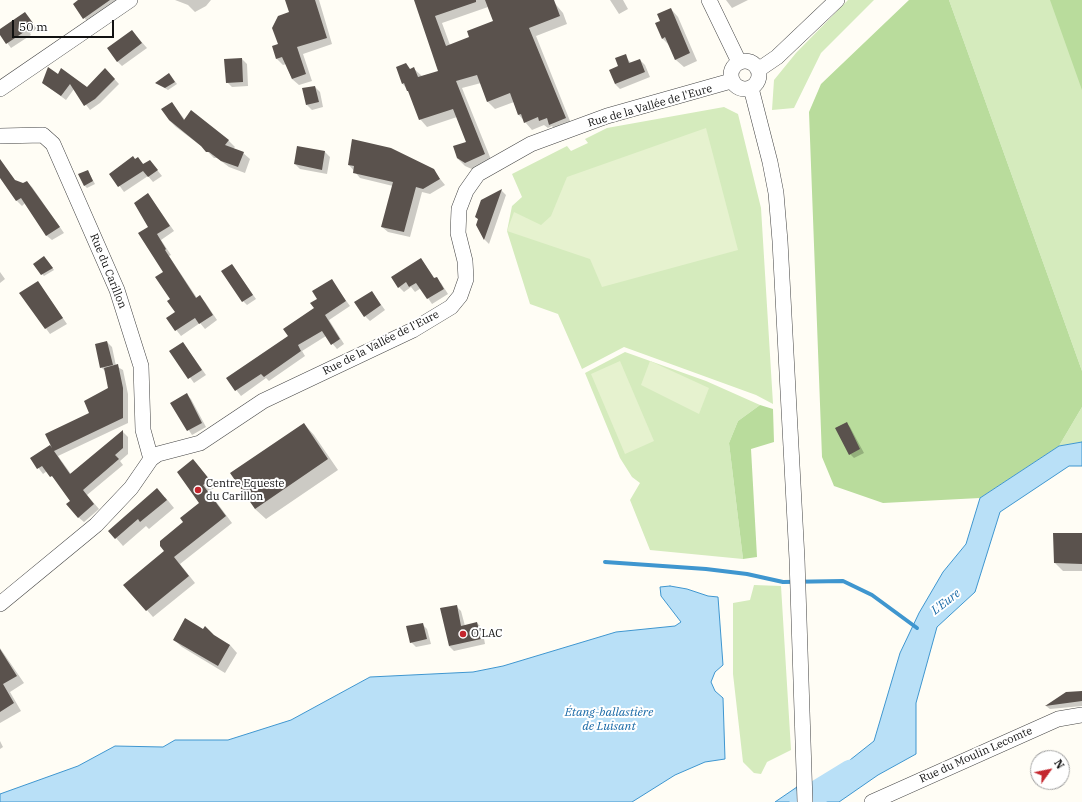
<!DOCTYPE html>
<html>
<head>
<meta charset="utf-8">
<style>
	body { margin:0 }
	#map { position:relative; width:1082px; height:802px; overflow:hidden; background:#fffdf5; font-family:"IBM Plex Serif",serif }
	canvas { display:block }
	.north { position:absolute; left:1030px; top:750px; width:40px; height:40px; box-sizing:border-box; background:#fff; border:1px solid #a0a0a0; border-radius:50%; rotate:57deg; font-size:11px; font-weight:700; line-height:16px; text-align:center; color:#111 }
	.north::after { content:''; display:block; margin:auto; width:14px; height:18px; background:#c4262e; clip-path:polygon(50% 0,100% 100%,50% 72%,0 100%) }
	.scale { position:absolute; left:12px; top:20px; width:102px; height:18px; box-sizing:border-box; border:2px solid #111; border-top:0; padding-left:5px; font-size:12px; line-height:14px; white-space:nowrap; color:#111; -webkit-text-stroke:3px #fff; paint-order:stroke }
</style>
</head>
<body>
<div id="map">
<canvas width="1082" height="802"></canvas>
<div class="north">N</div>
<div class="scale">50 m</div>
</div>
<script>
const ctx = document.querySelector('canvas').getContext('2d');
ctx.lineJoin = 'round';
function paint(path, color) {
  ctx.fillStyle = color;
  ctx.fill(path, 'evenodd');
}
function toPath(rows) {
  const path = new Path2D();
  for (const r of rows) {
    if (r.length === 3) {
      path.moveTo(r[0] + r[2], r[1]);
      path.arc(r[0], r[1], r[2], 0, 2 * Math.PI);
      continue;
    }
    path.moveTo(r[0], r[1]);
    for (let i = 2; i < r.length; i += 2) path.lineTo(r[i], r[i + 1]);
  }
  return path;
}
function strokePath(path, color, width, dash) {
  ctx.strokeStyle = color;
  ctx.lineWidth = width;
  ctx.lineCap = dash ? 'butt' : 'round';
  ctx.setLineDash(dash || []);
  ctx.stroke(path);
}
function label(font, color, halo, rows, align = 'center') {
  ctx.font = font + ' "IBM Plex Serif",serif';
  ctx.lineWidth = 4;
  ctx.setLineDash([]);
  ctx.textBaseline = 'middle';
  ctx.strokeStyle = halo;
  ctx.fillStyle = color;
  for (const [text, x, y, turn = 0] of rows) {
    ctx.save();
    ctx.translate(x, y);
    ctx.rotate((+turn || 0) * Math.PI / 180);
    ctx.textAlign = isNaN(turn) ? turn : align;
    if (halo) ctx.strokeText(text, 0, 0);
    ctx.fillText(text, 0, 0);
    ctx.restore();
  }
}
paint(toPath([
	[848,0,874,0,821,53,794,108,772,110,774,80,796,53],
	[949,0,1082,0,1082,371],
	[724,107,738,114,761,208,773,404,756,395,624,347,582,369,558,314,530,304,507,231,512,206,522,197,512,174,567,146,571,151,588,143,585,139,607,128],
	[625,352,706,381,760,405,738,421,729,443,743,559,650,550,630,500,640,483,632,477,620,458,585,373],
	[1082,407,1082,442,1059,446],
	[754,585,781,586,791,750,767,762,761,774,754,773,743,762,733,674,733,603,750,600]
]), '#d5ebbd');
paint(toPath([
	[909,0,949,0,1082,371,1082,407,1059,446,980,498,883,503,834,486,822,457,809,112,821,84],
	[1050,0,1082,0,1082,90],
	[760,405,773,409,774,442,751,449,757,557,743,559,729,443,738,421]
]), '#b9dc9c');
paint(toPath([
	[706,128,738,250,602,287,590,259,507,231,514,212,541,225,551,216,567,177],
	[620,361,654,441,625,454,591,374],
	[650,361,709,388,699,414,641,385]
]), '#e6f2cf');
const water = toPath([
	[1082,442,1082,466,1069,466,1000,512,975,592,937,627,916,703,916,754,878,775,839,802,822,802,821,783,874,741,900,653,919,613,943,572,966,544,980,498,1059,446,1082,442],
	[670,586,687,589,708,596,718,597,723,665,715,672,711,682,715,691,723,698,725,759,705,762,675,775,632,802,0,802,0,794,78,766,115,746,163,747,175,740,228,740,291,720,370,677,473,672,503,666,616,632,675,626,681,622,661,596,660,587,670,586],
	[797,787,798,802,775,802,797,787]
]);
paint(water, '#b9e0f7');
strokePath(water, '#3f96cf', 1);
paint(toPath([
	[80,0,122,0,89,24,74,4],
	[175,0,174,0,211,0,206,6,195,12,188,5],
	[286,0,319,0,332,44,303,54,312,81,299,85,292,79,286,64,283,65,277,59,279,45,291,13],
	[415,0,552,0,563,13,567,24,536,36,572,126,558,132,552,126,548,128,544,125,532,130,519,115,514,102,495,109,487,101,481,83,462,88,492,162,474,170,465,166,457,158,467,142,457,117,427,127,420,119,411,94,402,83,411,70,414,69,422,76,439,72],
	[488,7,494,22,470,38,450,45,442,23],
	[610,0,623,0,628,9,619,14],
	[726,0,748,0,732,8],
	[671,9,678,17,697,61,684,67,676,60,670,46,662,38,662,21],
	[25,14,37,29,30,33,31,35,11,48,0,33,0,30],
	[132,31,147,48,122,66,117,61],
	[625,56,631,63,640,60,645,65,650,77,620,89,615,84,619,67],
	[242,59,247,64,248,86,232,87,227,82],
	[105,69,119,84,100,103,90,110,74,89,66,100,43,83,58,76,87,88],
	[171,76,177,84,168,90,156,83],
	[315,87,320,92,323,107,312,110,307,105],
	[172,103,185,120,192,112,229,141,235,147,233,149,243,153,250,159,245,173,229,167,217,158,214,158,205,149,176,127,169,120],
	[298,147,325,152,330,157,327,174,300,169,295,164],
	[133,157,136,160,138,158,144,165,150,161,162,176,153,182,148,176,124,192,111,174],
	[349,165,433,170,445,185,430,194,422,192,410,237,388,232,382,227,393,186,360,178],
	[6,169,16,182,23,184,27,182,32,187,64,233,52,240,47,236,25,203,22,206,17,201,0,176,0,172],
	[88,171,95,184,87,188,84,185],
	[501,190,506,195,489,244,485,240,477,225,479,220,476,217],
	[148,194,174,231,161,240,171,255,169,256,197,298,200,297,205,302,217,320,205,329,200,323,181,336,167,318,176,312,149,227],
	[421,259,435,279,441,283,448,294,432,304,421,288,415,292,411,287,404,292,399,287],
	[47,260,54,270,44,276,42,274],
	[232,265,256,299,247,305,243,301],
	[0,272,5,279,0,283],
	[331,280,350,306,329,320,344,344,337,349,326,336,302,351,305,356,269,381,266,378,241,396,227,378,289,337,315,308],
	[38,282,67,324,50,334,20,293],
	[372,292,385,310,370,321,365,316],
	[107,342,112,347,116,366,123,370,128,394,128,423,58,456,71,474,123,432,128,437,128,454,120,461,123,465,87,495,99,509,84,522,78,517,72,501,57,481,47,471,43,474,31,458,54,450,90,413,110,389,106,372,101,367],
	[183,343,206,375,194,383,171,351],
	[187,395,191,399,206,427,192,435,171,403],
	[846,423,850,427,864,453,854,458,850,454],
	[304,424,314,435,338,470,266,519,255,509],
	[199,467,215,487,209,492,232,523,180,564,195,583,153,617,125,585,166,552,184,522,201,503],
	[165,497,174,508,149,529,146,526,123,546,110,531],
	[1082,534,1082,571,1063,571,1055,563],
	[456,606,461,611,465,626,477,623,482,628,485,644,454,651,449,646],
	[422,624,427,629,431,644,416,647,411,642],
	[213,636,230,645,237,653,225,673,182,647,174,640],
	[0,648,24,683,10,692,21,711,0,723],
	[1082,692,1082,706,1050,709,1046,706,1067,693],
	[0,741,3,747,0,749]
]), '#0003');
strokePath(toPath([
	[605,562,706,569,747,574,783,582,843,581,872,595,917,628]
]), '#3f96cf', 4);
strokePath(toPath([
	[802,802,851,772]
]), '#b9e0f7', 25);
paint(toPath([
	[78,0,110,0,83,19,73,4],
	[285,0,315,0,327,38,297,47,306,74,292,79,282,57,276,59,272,46,278,44,272,28,278,16,289,12],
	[414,0,476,0,476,2,435,16,446,46,469,37,467,31,493,21,485,0,554,0,560,16,529,28,566,118,549,125,547,118,539,121,538,117,524,123,521,114,518,115,510,93,487,102,477,75,456,81,485,154,465,163,457,158,453,146,466,142,453,109,419,120,408,91,407,91,404,83,402,84,396,67,406,63,410,69,414,67,418,77,438,71],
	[671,8,690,53,675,60,665,37,662,39,655,23,660,21,657,14],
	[25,12,33,23,26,28,27,30,6,44,0,35,0,29],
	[132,30,142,43,117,62,107,48],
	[626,54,629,63,640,59,645,72,615,84,609,70,618,66,615,58],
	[242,58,243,82,226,83,224,59],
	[48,67,58,74,61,68,87,87,105,68,115,79,95,99,84,106,70,84,61,96,42,83],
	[169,73,175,82,165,88,155,83],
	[315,86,319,102,306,105,302,88],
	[172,102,184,120,191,110,229,140,225,145,244,152,238,167,221,161,209,152,206,152,201,146,169,120,161,109],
	[352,139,391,148,434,169,440,179,423,189,416,187,404,232,381,227,393,182,353,173,354,166,348,165],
	[297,146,325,151,322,170,294,164],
	[133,156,135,159,138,157,143,164,150,160,158,170,148,177,143,171,118,187,109,174],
	[0,159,15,180,23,183,27,181,60,227,46,236,21,198,16,201,0,178],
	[88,170,93,181,84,186,78,174],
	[502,189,484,240,476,225,478,219,475,217,481,200],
	[148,193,170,226,157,234,166,249,165,250,196,298,200,295,213,315,199,324,195,318,175,331,166,318,175,312,167,301,170,299,155,277,163,272,138,233,148,227,134,203],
	[44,256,53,268,41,275,33,264],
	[421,258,434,278,437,277,444,289,427,299,416,283,409,287,406,282,398,288,391,277],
	[232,264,253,295,242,302,221,271],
	[332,279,346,301,325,315,340,339,331,345,322,331,298,345,301,351,264,377,261,374,235,391,226,378,288,336,283,329,314,308,310,303,317,299,312,291],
	[38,281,63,318,45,329,19,293],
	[372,291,381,305,364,317,354,302],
	[107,341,113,365,100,368,95,344],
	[183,342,202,370,188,379,169,351],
	[118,364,123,388,123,418,54,451,70,474,123,430,123,448,115,455,119,459,83,490,94,504,78,518,66,504,70,501,52,476,50,477,42,466,37,469,30,458,50,445,52,448,45,434,89,413,84,401,108,388,104,368],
	[187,393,202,423,187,431,170,403],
	[847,422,860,449,849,455,835,428],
	[304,423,328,459,255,509,230,473],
	[193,459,210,480,203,485,226,516,174,557,189,576,146,611,123,585,164,551,160,546,160,541,183,522,180,518,199,503,177,472],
	[157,488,167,500,140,522,138,519,115,539,108,531],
	[1053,533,1082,533,1082,564,1054,563],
	[457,605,461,626,477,622,481,639,449,646,440,608],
	[185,618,203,629,205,626,214,635,230,645,218,666,173,640],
	[423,623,427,639,410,643,406,626],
	[0,649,17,676,3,684,14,703,0,712],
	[1082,691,1082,701,1045,706,1066,692]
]), '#5a524d');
const minor = toPath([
	[709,0,739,62],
	[745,75,14],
	[758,70,777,57,837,0],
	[751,88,770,162,776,193,780,241,797,559,805,802],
	[0,89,130,0],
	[0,136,43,135,53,144,117,290,141,366,143,430,151,459],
	[0,604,96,525,131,488,151,459,158,454,200,443,263,401,413,330,451,307,460,296,466,279,465,261,458,233,459,209,466,191,478,174,531,144,607,116,731,81],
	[872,802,1058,719,1082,715]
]);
strokePath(minor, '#444', 16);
strokePath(minor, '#fff', 15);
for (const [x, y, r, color] of [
	[198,490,4,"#c4262e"],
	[463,634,4,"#c4262e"]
]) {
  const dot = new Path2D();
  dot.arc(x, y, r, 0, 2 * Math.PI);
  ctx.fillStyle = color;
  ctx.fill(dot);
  strokePath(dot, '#fff', 1.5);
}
label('11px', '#111', '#fff', [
	["Rue de la Vallée de l'Eure",650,106,-16],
	["Rue du Carillon",108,271,68],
	["Rue de la Vallée de l'Eure",381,343,-27],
	["Rue du Moulin Lecomte",976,755,-24]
]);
label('11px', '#111', '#fff', [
	["Centre Equeste",206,484],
	["du Carillon",206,497],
	["O'LAC",471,634]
], 'left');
label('italic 12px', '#1768a6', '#fff', [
	["L'Eure",946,602,-38],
	["Étang-ballastière",609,713],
	["de Luisant",609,727]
]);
</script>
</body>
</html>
